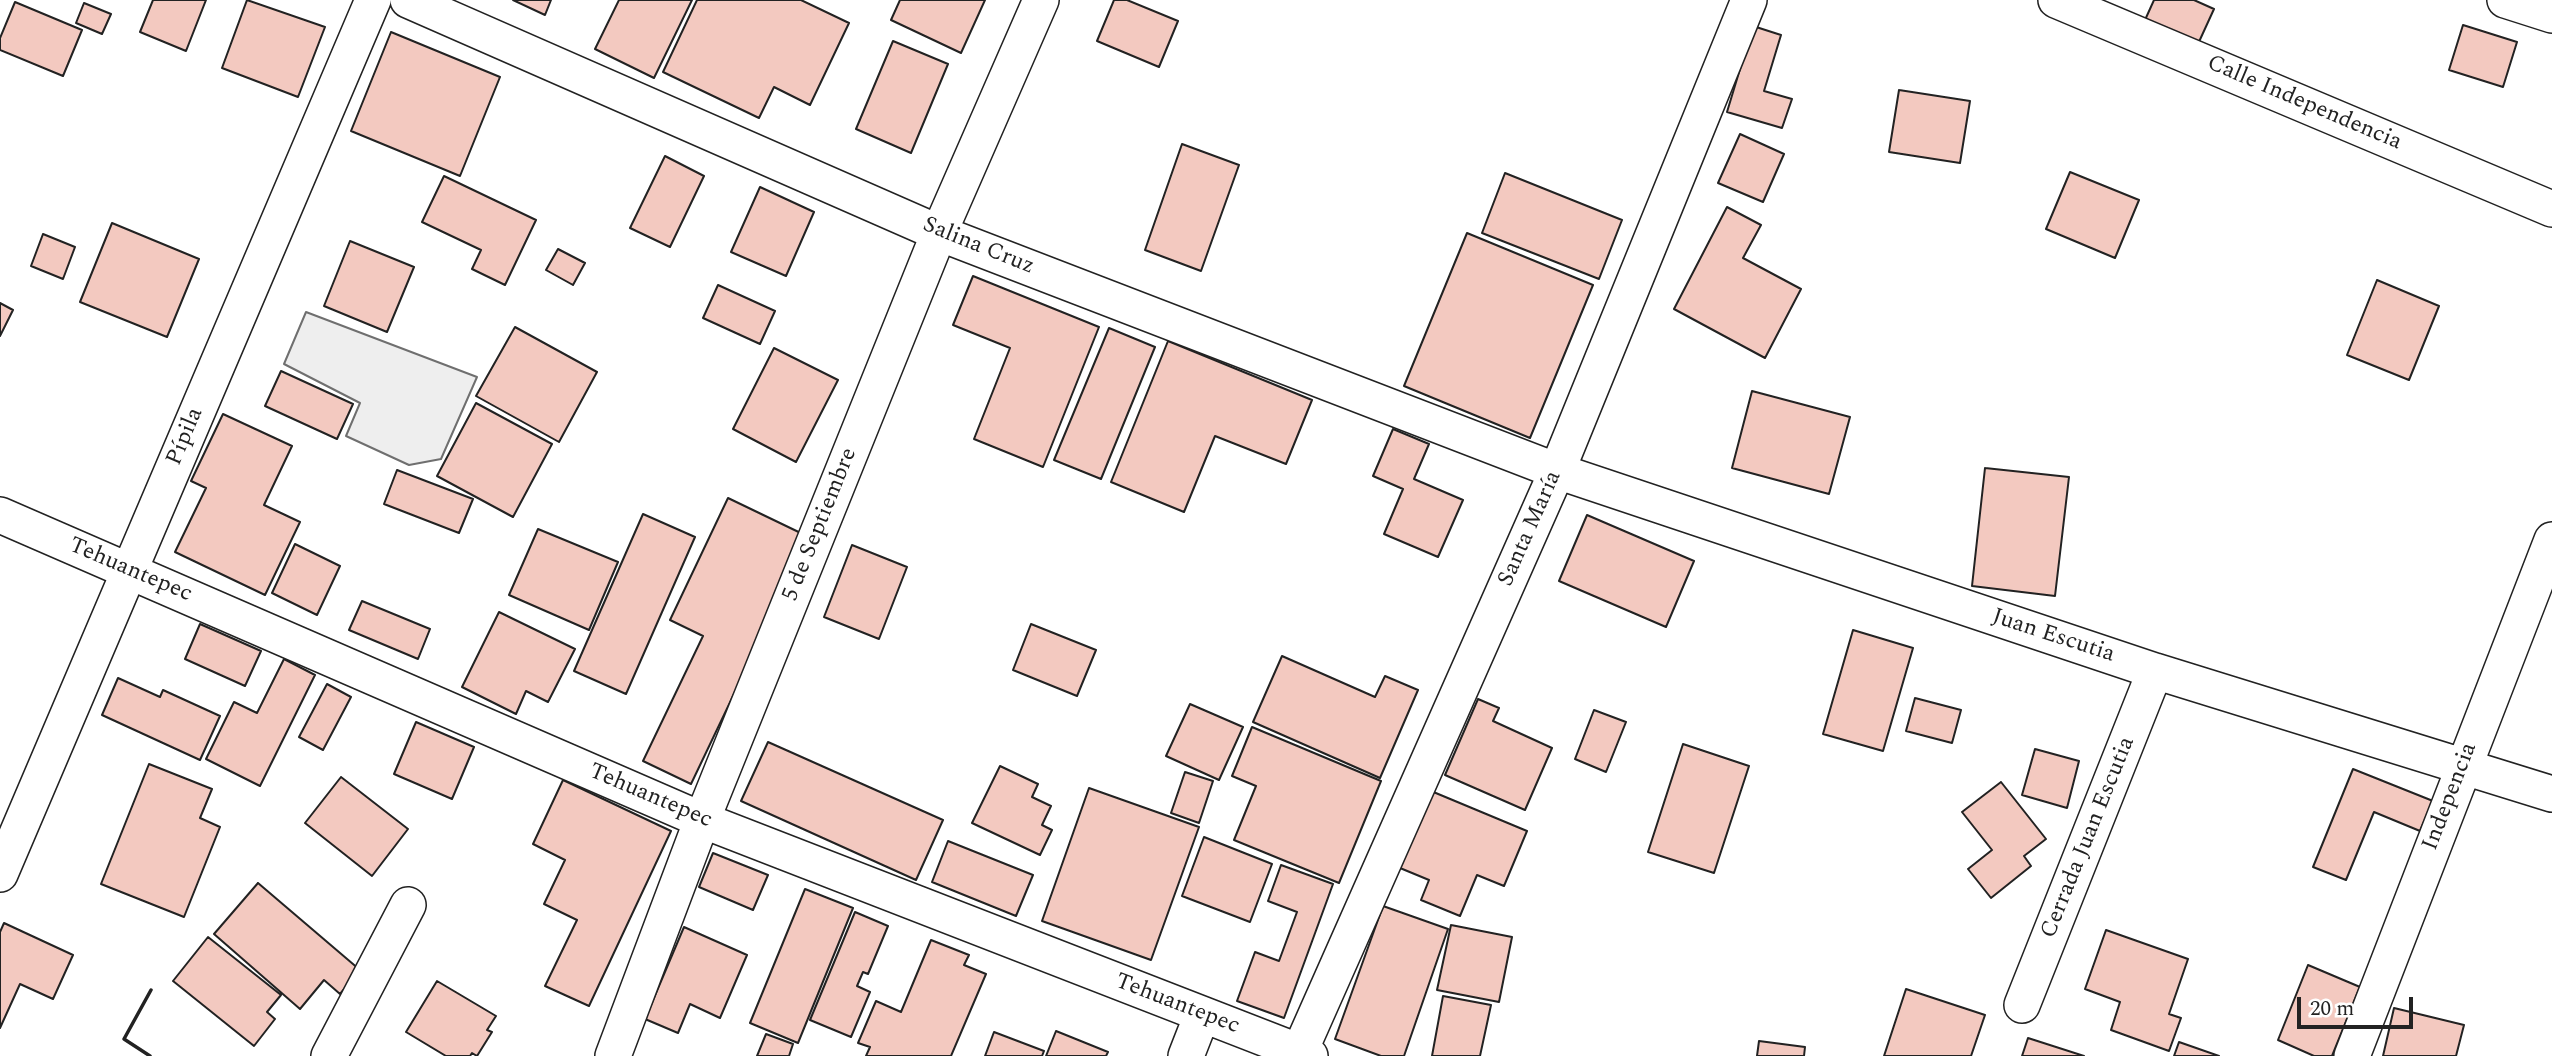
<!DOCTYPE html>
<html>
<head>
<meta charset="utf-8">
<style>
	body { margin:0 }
	#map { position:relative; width:2552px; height:1056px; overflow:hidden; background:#fff; font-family:Spectral,serif }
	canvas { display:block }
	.scale { position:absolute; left:2297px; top:997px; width:116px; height:32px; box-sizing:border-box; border:4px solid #222; border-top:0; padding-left:9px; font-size:21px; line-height:24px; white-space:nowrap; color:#222; -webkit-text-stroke:5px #fff; paint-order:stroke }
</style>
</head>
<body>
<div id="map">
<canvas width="2552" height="1056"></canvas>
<div class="scale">20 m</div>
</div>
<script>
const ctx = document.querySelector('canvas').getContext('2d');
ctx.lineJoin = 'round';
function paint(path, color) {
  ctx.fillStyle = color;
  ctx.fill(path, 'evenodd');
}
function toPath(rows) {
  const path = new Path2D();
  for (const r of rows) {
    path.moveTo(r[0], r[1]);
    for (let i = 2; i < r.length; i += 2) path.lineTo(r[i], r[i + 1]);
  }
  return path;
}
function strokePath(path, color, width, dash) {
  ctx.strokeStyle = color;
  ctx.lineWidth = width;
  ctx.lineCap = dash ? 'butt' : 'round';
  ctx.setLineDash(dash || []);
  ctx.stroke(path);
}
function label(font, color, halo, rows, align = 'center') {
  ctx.font = font + ' Spectral,serif';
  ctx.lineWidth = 5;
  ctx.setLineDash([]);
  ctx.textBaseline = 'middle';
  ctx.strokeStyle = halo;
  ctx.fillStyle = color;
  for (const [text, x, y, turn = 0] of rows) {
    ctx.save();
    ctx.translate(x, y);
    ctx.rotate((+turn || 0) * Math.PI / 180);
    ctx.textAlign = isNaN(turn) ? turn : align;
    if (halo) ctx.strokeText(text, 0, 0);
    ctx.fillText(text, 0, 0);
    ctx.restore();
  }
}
const green = toPath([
	[306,312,477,377,441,459,409,465,346,436,360,403,284,364,306,312]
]);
paint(green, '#eee');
strokePath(green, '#6f6f6f', 2);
const building = toPath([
	[153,0,206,0,186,51,140,32,153,0],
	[247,0,325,27,298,97,222,68,247,0],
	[513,0,551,0,545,15,513,0],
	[619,0,692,0,654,78,595,49,619,0],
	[697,0,801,0,849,23,810,105,774,87,759,118,663,72,697,0],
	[900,0,985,0,961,53,891,20,900,0],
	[1114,0,1127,0,1178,21,1159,67,1097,41,1114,0],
	[2154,0,2194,0,2214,9,2198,44,2145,20,2154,0],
	[15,2,82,30,63,76,0,50,0,38,15,2],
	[84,3,111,14,102,34,76,23,84,3],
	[2463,25,2517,42,2503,87,2449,70,2463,25],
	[1753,26,1781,35,1764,91,1792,99,1782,128,1727,112,1753,26],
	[391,32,500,77,460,176,351,131,391,32],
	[893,41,948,64,911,153,856,129,893,41],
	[1899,90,1970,101,1960,163,1889,152,1899,90],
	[1740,134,1784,154,1763,202,1718,183,1740,134],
	[1182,144,1239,165,1201,271,1145,250,1182,144],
	[665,156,704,176,670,247,630,228,665,156],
	[2070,172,2139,200,2115,258,2046,229,2070,172],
	[1505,173,1622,220,1599,279,1482,233,1505,173],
	[444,176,536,220,505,285,472,269,481,250,422,222,444,176],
	[760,187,814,212,786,276,731,252,760,187],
	[1727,207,1761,225,1743,258,1801,289,1765,358,1674,309,1727,207],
	[112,223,199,259,167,337,80,302,112,223],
	[1467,233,1593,285,1530,438,1404,386,1467,233],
	[43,234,75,247,63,279,31,266,43,234],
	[350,241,414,267,387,332,324,306,350,241],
	[558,249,585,263,573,285,546,270,558,249],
	[973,276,1099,327,1043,467,974,439,1010,348,953,325,973,276],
	[2377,280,2439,306,2409,380,2347,355,2377,280],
	[718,285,775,311,760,344,703,318,718,285],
	[0,303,13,310,0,336,0,303],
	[515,327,597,372,559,442,476,396,515,327],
	[1109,328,1155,347,1101,479,1054,460,1109,328],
	[1168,341,1312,400,1286,464,1215,436,1184,512,1111,482,1168,341],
	[774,348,838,380,796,462,733,429,774,348],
	[281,371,353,404,337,439,265,406,281,371],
	[1752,391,1850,417,1829,494,1732,468,1752,391],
	[476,403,552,444,513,517,437,476,476,403],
	[223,414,292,446,264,505,300,522,265,595,175,552,206,488,191,481,223,414],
	[1393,429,1429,444,1414,479,1463,500,1438,557,1384,534,1403,489,1373,476,1393,429],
	[1985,468,2069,477,2055,596,1972,586,1985,468],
	[397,470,473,499,459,533,384,504,397,470],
	[728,498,809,537,691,784,643,761,703,636,670,620,728,498],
	[643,514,695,537,626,694,574,671,643,514],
	[1587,515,1694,561,1666,627,1559,581,1587,515],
	[538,529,618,562,589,630,509,595,538,529],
	[295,544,340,566,317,615,272,593,295,544],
	[852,545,907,567,879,639,824,617,852,545],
	[362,601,430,629,418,659,349,630,362,601],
	[499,612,575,649,548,702,526,691,516,714,462,687,499,612],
	[200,624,261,651,245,686,185,659,200,624],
	[1031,624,1096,650,1077,696,1013,670,1031,624],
	[1853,630,1913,648,1883,751,1823,734,1853,630],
	[1282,656,1375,697,1385,676,1418,690,1380,778,1253,722,1282,656],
	[284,659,315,675,260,786,206,759,234,702,257,713,284,659],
	[118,678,160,697,163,690,220,716,200,760,102,715,118,678],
	[327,684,351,697,323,750,299,737,327,684],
	[1915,698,1961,710,1952,743,1906,731,1915,698],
	[1478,699,1499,708,1493,721,1552,748,1525,810,1445,775,1478,699],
	[1190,704,1243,727,1219,780,1166,756,1190,704],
	[1594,710,1626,722,1606,772,1575,759,1594,710],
	[416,722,474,747,452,799,394,774,416,722],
	[1252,727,1381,781,1339,883,1234,840,1256,786,1232,776,1252,727],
	[768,742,943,820,916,880,741,801,768,742],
	[1683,744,1749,766,1714,873,1648,852,1683,744],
	[2035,749,2079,761,2067,808,2022,795,2035,749],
	[149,764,212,789,200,818,220,827,184,917,101,884,149,764],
	[1000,766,1038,784,1032,797,1051,806,1042,825,1052,830,1040,855,972,823,1000,766],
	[2353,769,2433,801,2420,831,2374,812,2346,880,2313,867,2353,769],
	[1185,772,1213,781,1199,823,1171,813,1185,772],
	[341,777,408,829,372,876,305,823,341,777],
	[563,780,671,831,589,1006,545,986,577,920,544,904,565,860,533,844,563,780],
	[2001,782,2046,839,2024,856,2031,866,1991,898,1968,869,1992,850,1962,812,2001,782],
	[1089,788,1199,827,1151,960,1042,921,1089,788],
	[1431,791,1527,831,1504,886,1477,875,1460,916,1421,900,1429,880,1400,868,1431,791],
	[1204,837,1272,864,1250,922,1182,896,1204,837],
	[948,841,1033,875,1016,916,932,882,948,841],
	[713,853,768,875,753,910,699,887,713,853],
	[1281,865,1333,884,1284,1018,1237,1001,1255,952,1279,961,1297,912,1268,901,1281,865],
	[258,883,360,970,340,994,324,980,300,1009,214,934,258,883],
	[805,889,853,908,798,1043,750,1023,805,889],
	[1383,906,1448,929,1404,1056,1381,1056,1335,1039,1383,906],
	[855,912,888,926,868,974,863,972,857,986,870,992,851,1037,810,1020,855,912],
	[4,923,73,955,53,999,20,984,0,1028,0,932,4,923],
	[1451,925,1512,937,1499,1002,1437,990,1451,925],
	[684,927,747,955,720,1018,690,1004,678,1033,645,1019,684,927],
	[2106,930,2188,959,2169,1014,2181,1018,2169,1051,2111,1030,2120,1002,2085,989,2106,930],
	[208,937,281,995,267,1012,275,1019,254,1046,173,981,208,937],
	[931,940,969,955,964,965,986,974,951,1056,866,1056,870,1047,858,1043,876,1001,901,1012,931,940],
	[2308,965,2360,987,2332,1056,2314,1056,2278,1040,2308,965],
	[437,981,496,1016,487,1030,492,1032,477,1056,472,1053,470,1056,446,1056,406,1032,437,981],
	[1906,989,1985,1015,1971,1056,1884,1056,1906,989],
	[1443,996,1491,1005,1480,1056,1432,1056,1443,996],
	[2394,1008,2464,1025,2456,1056,2383,1056,2394,1008],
	[1056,1031,1108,1052,1106,1056,1046,1056,1056,1031],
	[994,1032,1044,1051,1042,1056,985,1056,994,1032],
	[766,1034,793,1044,789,1056,757,1056,766,1034],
	[2028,1038,2084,1056,2022,1056,2028,1038],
	[1759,1041,1805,1047,1804,1056,1757,1056,1759,1041],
	[2179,1042,2219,1056,2174,1056,2179,1042]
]);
paint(building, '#f3c9c0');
strokePath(building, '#222', 2);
const street = toPath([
	[408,0,939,233,1557,471,2155,671,2552,794],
	[2056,0,2552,209],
	[2505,0,2552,15],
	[0,515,702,820,1310,1056],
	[0,874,373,0],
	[2022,1005,2155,671],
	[1299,1053,1557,471,1749,0],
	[329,1056,408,905],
	[613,1056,702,820,939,233,1041,0],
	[1186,1056,1202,1015],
	[2352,1056,2552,540]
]);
strokePath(street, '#222', 38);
strokePath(street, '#fff', 35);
strokePath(toPath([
	[150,1056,124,1039,151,990]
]), '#222', 3.5);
label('23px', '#222', '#fff', [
	["Calle Independencia",2304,104,23],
	["Salina Cruz",978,247,22],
	["Pípila",186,437,-67],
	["5 de Septiembre",821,525,-68],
	["Santa María",1531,529,-66],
	["Tehuantepec",130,571,23],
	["Juan Escutia",2053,637,18],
	["Tehuantepec",650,797,23],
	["Indepencia",2451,797,-69],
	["Cerrada Juan Escutia",2089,838,-68],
	["Tehuantepec",1177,1005,21]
]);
</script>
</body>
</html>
